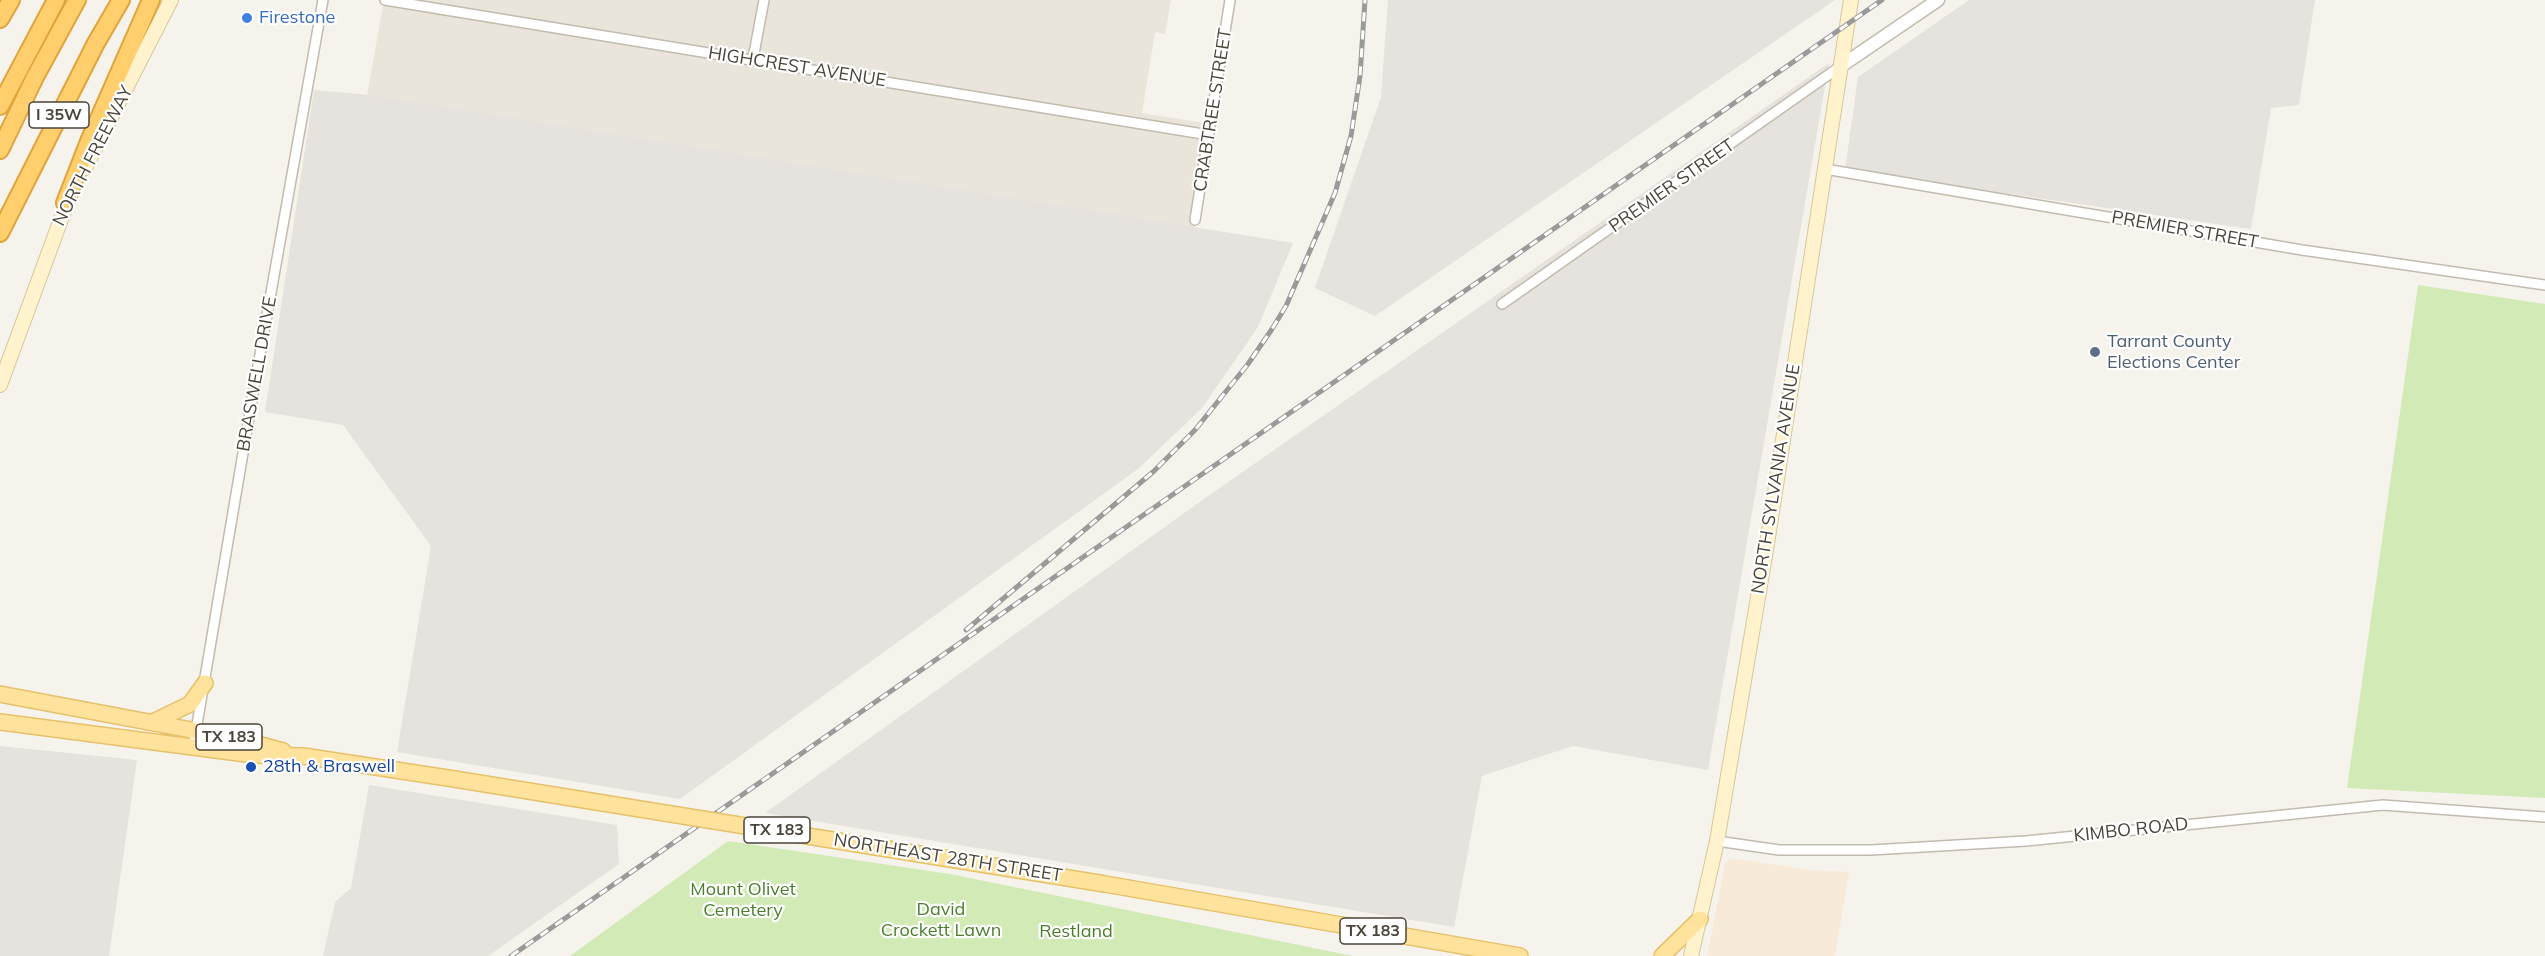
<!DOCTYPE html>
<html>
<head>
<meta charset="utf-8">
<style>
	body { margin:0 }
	canvas { display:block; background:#f6f3ec }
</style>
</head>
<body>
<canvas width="2545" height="956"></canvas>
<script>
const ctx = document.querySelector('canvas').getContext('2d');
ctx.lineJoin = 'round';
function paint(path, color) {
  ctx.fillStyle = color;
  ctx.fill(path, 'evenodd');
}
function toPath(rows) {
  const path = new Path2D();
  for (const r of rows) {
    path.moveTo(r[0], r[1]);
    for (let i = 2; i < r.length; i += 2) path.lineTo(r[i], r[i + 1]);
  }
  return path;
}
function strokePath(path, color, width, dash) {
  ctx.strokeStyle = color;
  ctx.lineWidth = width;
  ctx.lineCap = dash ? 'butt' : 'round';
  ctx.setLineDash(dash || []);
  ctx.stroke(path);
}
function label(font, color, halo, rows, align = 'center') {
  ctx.font = font + ' Mulish,sans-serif';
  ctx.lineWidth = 4.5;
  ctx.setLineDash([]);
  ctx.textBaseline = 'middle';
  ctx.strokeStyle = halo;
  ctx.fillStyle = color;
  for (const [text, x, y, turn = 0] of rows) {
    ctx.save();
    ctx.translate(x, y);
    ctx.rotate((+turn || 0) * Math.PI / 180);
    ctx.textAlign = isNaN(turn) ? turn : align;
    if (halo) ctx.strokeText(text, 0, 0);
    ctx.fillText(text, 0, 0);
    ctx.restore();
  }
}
paint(toPath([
	[384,0,1171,0,1165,34,1155,32,1142,113,1204,123,1193,237,367,95]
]), '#eae5da');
paint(toPath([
	[1730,858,1811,870,1849,872,1835,956,1707,956,1725,864]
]), '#f7ead8');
paint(toPath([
	[1388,0,1835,0,1375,316,1315,288,1381,97],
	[1969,0,2315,0,2299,105,2271,108,2251,229,1845,170,1858,77],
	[1829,63,1708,770,1573,746,1482,776,1454,927,765,813,1201,501],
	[314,90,370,95,1293,243,1258,327,1202,408,1138,469,680,799,397,752,431,546,343,425,265,412],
	[0,746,137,760,109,956,0,956],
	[369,785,617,825,619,864,488,956,323,956,335,902,351,888]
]), '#e6e2dd');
paint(toPath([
	[2418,285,2545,304,2545,798,2347,788],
	[728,841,950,874,1353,956,570,956]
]), '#d2eab5');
const minor = toPath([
	[385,0,1209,135],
	[753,59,764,0],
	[1825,169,2302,250,2545,285],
	[1195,220,1230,0],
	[1502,304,1841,66],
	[193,748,253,394,323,0],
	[1717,841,1779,850,1871,850,2026,841,2383,805,2545,817]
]);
const tertiary = toPath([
	[1841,66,1938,0]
]);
const secondary = toPath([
	[85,168,171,0],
	[0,385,70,195],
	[1691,956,1717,841,1767,544,1851,0]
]);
const primary = toPath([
	[0,694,239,739,283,751],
	[0,722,254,755,303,756,448,778],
	[153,722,190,704,205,683],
	[1105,884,1520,956],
	[1662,956,1700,919]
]);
const motorway = toPath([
	[0,19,11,0],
	[0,106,56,0],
	[0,150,35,77,77,0],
	[65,203,90,139,151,0],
	[0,233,96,43,121,0]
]);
strokePath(minor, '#c2bbae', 12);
strokePath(tertiary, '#c2bbae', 15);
strokePath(secondary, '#d6c79b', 16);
strokePath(primary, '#e6c16a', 18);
strokePath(motorway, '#e0a43c', 20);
strokePath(minor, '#fff', 9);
strokePath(tertiary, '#fff', 12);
strokePath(secondary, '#fff3cd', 14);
strokePath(primary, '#ffe39c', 15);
strokePath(motorway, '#ffcf6e', 16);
const rail = toPath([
	[966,630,1153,472,1195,430,1248,364,1272,329,1286,306,1335,193,1351,136,1360,76,1365,0],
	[511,956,1882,0]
]);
strokePath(rail, '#9a9a9a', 5);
strokePath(rail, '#fff', 3, [9]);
const primaryBridge = toPath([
	[448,778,1105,884]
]);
strokePath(primaryBridge, '#e6c16a', 18, []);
strokePath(primaryBridge, '#ffe39c', 15);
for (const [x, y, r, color] of [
	[247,18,6,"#3f7fe0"],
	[2095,352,6,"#5c6f8a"],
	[251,767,6,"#1a4fb4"]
]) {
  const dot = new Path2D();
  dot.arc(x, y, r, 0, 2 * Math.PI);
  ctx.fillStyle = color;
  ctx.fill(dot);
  strokePath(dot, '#fff', 2);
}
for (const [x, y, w] of [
	[59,115,60],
	[229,737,66],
	[777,830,66],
	[1373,931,66]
]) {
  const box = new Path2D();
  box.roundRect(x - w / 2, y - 13, w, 26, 4.5);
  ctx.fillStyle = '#fff';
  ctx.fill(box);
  strokePath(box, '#4b4439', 1.5);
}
label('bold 16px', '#4b4439', null, [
	["I 35W",59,115],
	["TX 183",229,737],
	["TX 183",777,830],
	["TX 183",1373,931]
]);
label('18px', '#366cbe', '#fff', [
	["Firestone",259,18]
], 'left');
label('18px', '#4b4439', '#fff', [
	["HIGHCREST AVENUE",797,67,9],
	["CRABTREE STREET",1213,110,-81],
	["NORTH FREEWAY",93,156,-63],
	["PREMIER STREET",1672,186,-35],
	["PREMIER STREET",2185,230,10],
	["BRASWELL DRIVE",257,374,-80],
	["NORTH SYLVANIA AVENUE",1776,479,-81],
	["KIMBO ROAD",2131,830,-6],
	["NORTHEAST 28TH STREET",948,858,9]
]);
label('18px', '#4e5e75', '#fff', [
	["Tarrant County",2107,342],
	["Elections Center",2107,363]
], 'left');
label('18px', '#164399', '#fff', [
	["28th & Braswell",263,767]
], 'left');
label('18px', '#4a7f2a', '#fff', [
	["Mount Olivet",743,890],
	["Cemetery",743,911],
	["David",941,910],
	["Crockett Lawn",941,931],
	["Restland",1076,932]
]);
</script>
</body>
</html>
